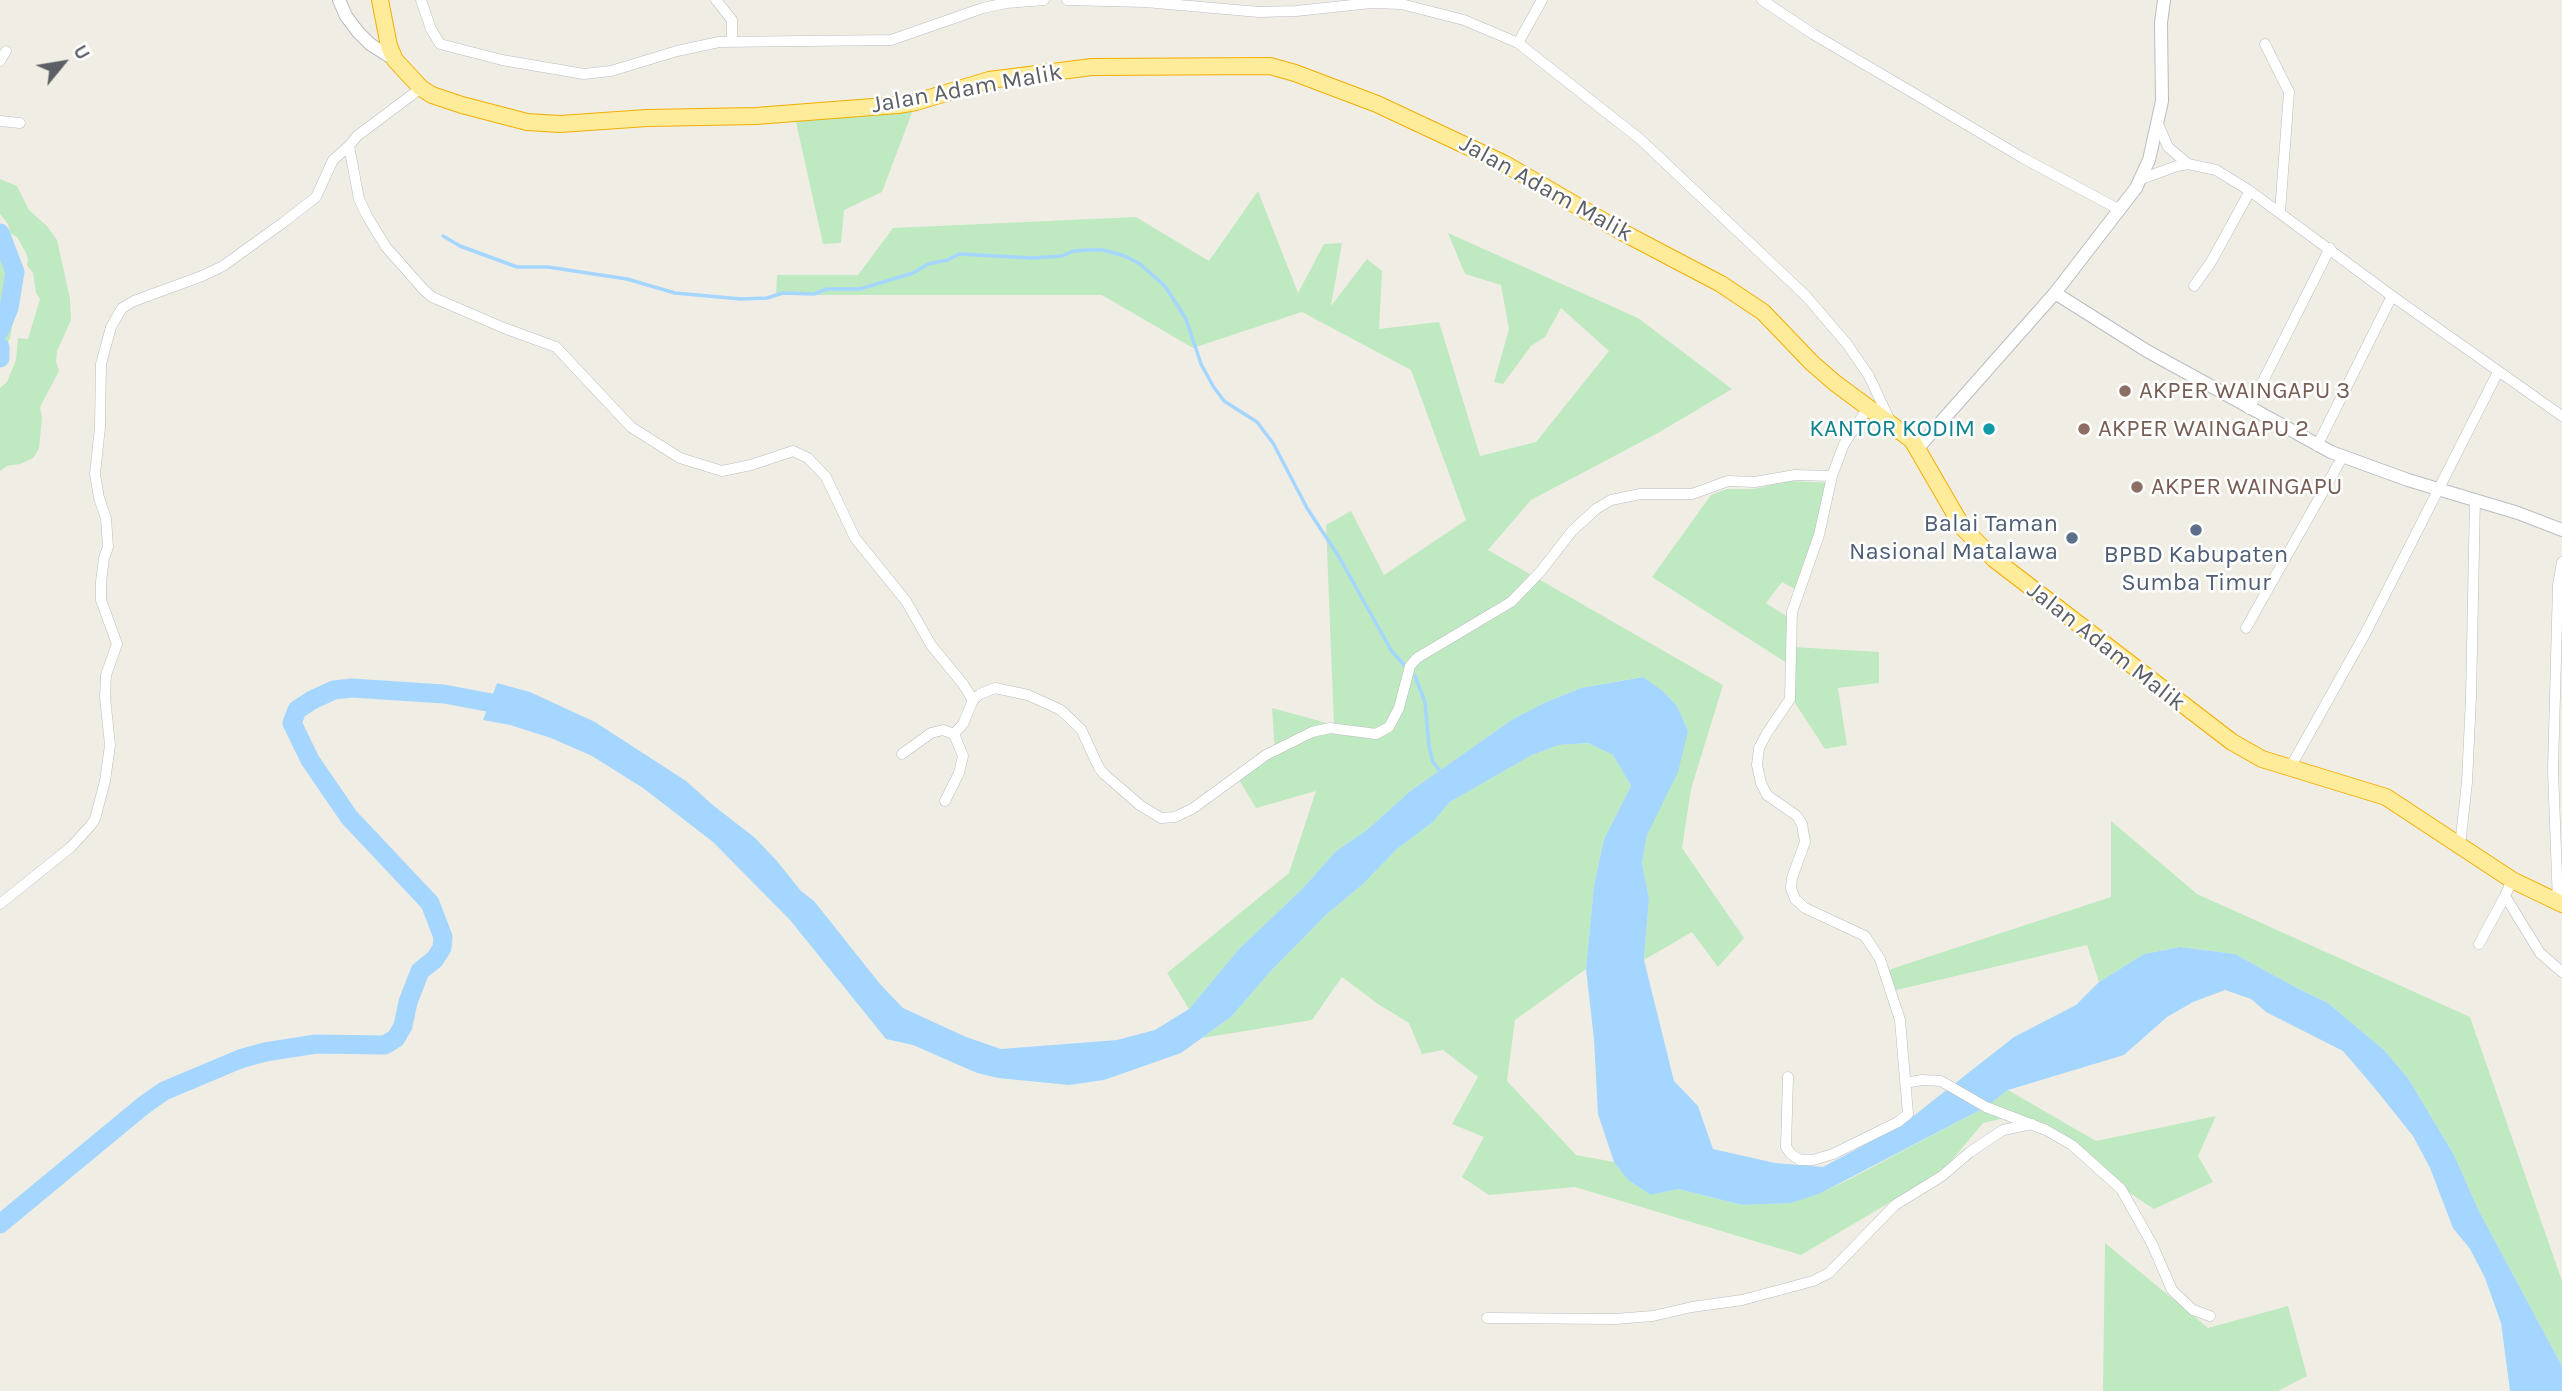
<!DOCTYPE html>
<html>
<head>
<meta charset="utf-8">
<style>
	body { margin:0 }
	#map { position:relative; width:2562px; height:1391px; overflow:hidden; background:#f0eee4; font-family:Karla,sans-serif }
	canvas { display:block }
	.north { position:absolute; left:28px; top:28px; width:70px; height:70px; -webkit-text-stroke:5px #fff; paint-order:stroke; rotate:60deg; font-size:19px; font-weight:700; line-height:28px; text-align:center; color:#5c6066 }
	.north::after { content:''; display:block; margin:auto; width:24px; height:32px; background:#5c6066; clip-path:polygon(50% 0,100% 100%,50% 72%,0 100%) }
</style>
</head>
<body>
<div id="map">
<canvas width="2562" height="1391"></canvas>
<div class="north">U</div>
</div>
<script>
const ctx = document.querySelector('canvas').getContext('2d');
ctx.lineJoin = 'round';
function paint(path, color) {
  ctx.fillStyle = color;
  ctx.fill(path, 'evenodd');
}
function toPath(rows) {
  const path = new Path2D();
  for (const r of rows) {
    path.moveTo(r[0], r[1]);
    for (let i = 2; i < r.length; i += 2) path.lineTo(r[i], r[i + 1]);
  }
  return path;
}
function strokePath(path, color, width, dash) {
  ctx.strokeStyle = color;
  ctx.lineWidth = width;
  ctx.lineCap = dash ? 'butt' : 'round';
  ctx.setLineDash(dash || []);
  ctx.stroke(path);
}
function label(font, color, halo, rows, align = 'center') {
  ctx.font = font + ' Karla,sans-serif';
  ctx.lineWidth = 5;
  ctx.setLineDash([]);
  ctx.textBaseline = 'middle';
  ctx.strokeStyle = halo;
  ctx.fillStyle = color;
  for (const [text, x, y, turn = 0] of rows) {
    ctx.save();
    ctx.translate(x, y);
    ctx.rotate((+turn || 0) * Math.PI / 180);
    ctx.textAlign = isNaN(turn) ? turn : align;
    if (halo) ctx.strokeText(text, 0, 0);
    ctx.fillText(text, 0, 0);
    ctx.restore();
  }
}
paint(toPath([
	[916,102,882,192,844,210,841,243,823,244,794,113],
	[0,179,17,186,29,210,47,226,57,240,70,298,71,320,57,351,56,361,59,371,40,407,42,418,39,449,33,458,20,464,7,466,0,471,0,388,7,382,16,360,18,338,28,339,40,299,36,293,33,273,27,265,28,259,26,253,17,237,10,233,8,224,0,214],
	[1258,191,1298,293,1324,244,1342,243,1331,306,1367,259,1382,271,1379,329,1439,322,1480,456,1536,442,1609,351,1561,308,1545,337,1531,346,1503,384,1494,382,1509,329,1501,285,1465,274,1448,233,1638,318,1732,389,1658,433,1531,500,1488,550,1723,685,1691,789,1682,848,1744,938,1718,967,1692,932,1644,960,1649,898,1642,863,1647,835,1688,731,1677,706,1663,691,1642,677,1581,688,1544,703,1513,719,1409,792,1367,830,1336,851,1303,888,1239,949,1189,1009,1167,973,1289,873,1316,791,1256,808,1236,775,1275,750,1272,708,1334,725,1326,525,1351,511,1384,575,1466,520,1411,370,1302,312,1193,348,1102,295,776,295,777,275,858,275,893,228,1136,217,1209,261],
	[0,252,12,271,19,291,10,338,0,360],
	[1790,481,1834,483,1816,560,1802,593,1782,582,1766,603,1792,620,1793,647,1879,652,1879,683,1838,688,1847,745,1825,749,1795,703,1793,667,1652,577,1711,495,1727,489,1753,489],
	[1588,743,1613,755,1631,786,1604,839,1594,885,1586,969,1515,1020,1507,1081,1576,1155,1614,1162,1628,1180,1651,1195,1678,1189,1742,1205,1791,1203,1819,1194,1850,1179,1986,1107,2008,1090,2096,1141,2216,1116,2198,1156,2213,1182,2154,1209,2128,1192,2071,1140,2017,1115,1983,1123,1937,1178,1914,1188,1801,1255,1575,1187,1489,1195,1462,1177,1484,1137,1452,1124,1478,1077,1443,1050,1422,1054,1409,1023,1378,1004,1342,977,1312,1020,1202,1038,1231,1017,1270,972,1327,914,1363,884,1397,849,1433,822,1450,802,1532,755,1559,745],
	[2111,821,2197,894,2470,1017,2562,1281,2562,1366,2479,1211,2454,1155,2408,1078,2384,1050,2328,1003,2297,988,2235,954,2180,947,2144,954,2099,982,2087,945,1888,992,1879,973,2111,897],
	[2105,1243,2208,1328,2288,1306,2307,1376,2278,1391,2103,1391]
]), '#bfe9c0');
paint(toPath([
	[1643,677,1663,691,1677,706,1688,731,1678,772,1647,835,1642,863,1649,898,1644,960,1674,1081,1698,1106,1713,1149,1775,1163,1823,1167,1902,1125,2014,1037,2076,1005,2099,982,2144,954,2180,947,2235,954,2297,988,2328,1003,2384,1050,2408,1078,2454,1155,2479,1211,2562,1366,2562,1391,2510,1391,2501,1323,2485,1278,2470,1249,2453,1228,2430,1168,2413,1136,2373,1086,2343,1051,2266,1012,2251,999,2225,990,2193,1002,2167,1017,2124,1055,2008,1090,1986,1107,1819,1194,1791,1203,1742,1205,1678,1189,1651,1195,1628,1180,1614,1162,1598,1114,1594,1039,1586,969,1594,885,1604,839,1631,786,1613,755,1588,743,1559,745,1532,755,1450,802,1433,822,1397,849,1363,884,1327,914,1270,972,1231,1017,1181,1053,1104,1080,1069,1085,998,1078,977,1073,913,1045,886,1039,790,920,713,842,643,788,592,756,551,738,510,725,483,720,497,683,530,692,595,722,686,781,714,806,754,837,777,861,801,891,814,901,880,984,903,1008,966,1037,1001,1049,1117,1040,1155,1030,1189,1009,1239,949,1303,888,1336,851,1367,830,1409,792,1513,719,1544,703,1581,688]
]), '#a5d6ff');
strokePath(toPath([
	[443,236,460,246,517,267,548,267,627,279,675,293,741,299,767,298,783,293,814,294,827,289,860,289,913,273,928,264,948,260,959,254,1031,258,1062,256,1073,251,1089,250,1103,250,1125,256,1140,264,1165,286,1186,319,1201,364,1213,386,1224,401,1257,422,1273,443,1307,508,1339,557,1391,650,1405,666],
	[1415,676,1425,702,1429,746,1433,762,1442,774]
]), '#a5d6ff', 3.5);
strokePath(toPath([
	[0,233,15,272,9,308,0,330],
	[0,347,0,358],
	[0,1224,144,1105,164,1091,240,1059,265,1052,316,1044,385,1045,396,1038,403,1026,408,1002,420,971,435,959,442,948,443,937,430,903,349,817,310,760,292,723,297,710,312,700,334,690,352,688,444,694,492,703,515,711]
]), '#a5d6ff', 19);
const minor = toPath([
	[421,0,431,29,440,44,502,60,584,74,611,71,677,51,719,42,891,40,983,8,1006,3,1044,0],
	[716,0,732,20,732,40],
	[1067,0,1145,2,1259,12,1296,11,1371,3,1401,4,1464,20,1518,43,1640,139,1806,296,1847,344,1869,376,1891,423],
	[1762,0,1813,34,1915,94,2023,158,2120,210],
	[1518,43,1542,0],
	[2265,44,2289,92,2280,212],
	[0,61,6,51],
	[421,88,357,136,349,146,359,199,367,216,386,247,424,290,432,297,504,328,556,347,631,427,680,458,722,471,751,465,793,451,808,458,826,477,855,538,906,601,931,645,963,684,973,700,980,694,995,688,1028,695,1061,710,1081,729,1099,768,1104,774,1141,806,1161,818,1175,817,1192,809,1266,755,1312,732,1330,728,1376,734,1389,727,1399,708,1410,666,1417,658,1511,602,1541,571,1572,531,1596,509,1611,500,1640,494,1692,494,1728,481,1755,482,1795,475,1832,476,1844,444,1868,408],
	[0,121,20,123],
	[2158,124,2168,147,2188,164],
	[2141,179,2177,166,2188,164,2216,170,2250,191,2392,296,2562,416],
	[2194,286,2211,262,2250,191],
	[2249,409,2330,248],
	[2317,446,2392,296],
	[2246,628,2343,456],
	[902,754,931,733,943,730,954,734,963,724,973,700],
	[2291,766,2365,634,2498,372],
	[945,801,959,773,963,756,954,734],
	[2460,846,2467,782,2471,697,2475,499],
	[2512,880,2505,896,2540,953,2562,972],
	[2558,903,2553,770,2558,585,2562,562],
	[0,904,71,847,91,825,95,819,105,781,110,745,105,697,106,675,117,644,101,600,101,582,104,558,108,547,106,518,99,498,95,474,100,427,101,364,111,327,122,308,134,301,202,276,223,266,284,222,316,197,333,160,349,146],
	[2479,944,2505,896],
	[1788,1077,1786,1147,1791,1154,1800,1160,1813,1160,1833,1154,1898,1122,1908,1114,1900,1020,1880,959,1865,936,1805,908,1795,899,1791,888,1792,878,1805,842,1802,824,1797,816,1767,795,1761,783,1757,765,1759,748,1767,733,1790,699,1792,612,1819,535,1832,476],
	[1905,1083,1922,1080,1941,1081,1986,1107,2046,1130,2072,1145,2121,1189,2152,1244,2172,1290,2193,1310,2210,1316],
	[1487,1318,1615,1319,1653,1316,1692,1307,1742,1300,1813,1281,1829,1273,1895,1205,1942,1176,1970,1152,2003,1130,2032,1124]
]);
const tertiary = toPath([
	[339,0,346,16,358,32,370,44,395,60],
	[2055,293,2147,351,2331,452,2408,480,2518,513,2562,530],
	[1918,448,2055,293,2136,188,2149,160,2162,101,2161,23,2164,0]
]);
const trunk = toPath([
	[380,0,389,46,395,60,421,88,432,95,462,105,527,122,560,124,647,118,756,116,898,105,916,102,989,80,1092,67,1270,66,1295,73,1377,104,1505,164,1624,233,1721,284,1763,312,1812,363,1835,383,1912,440,1963,528,1994,559,2232,742,2262,759,2386,797,2512,880,2562,904]
]);
strokePath(minor, '#b9bcc1', 11);
strokePath(tertiary, '#b9bcc1', 14);
strokePath(trunk, '#f4ad00', 18);
strokePath(minor, '#fff', 10);
strokePath(tertiary, '#fff', 12);
strokePath(trunk, '#ffec9b', 16);
for (const [x, y, r, color] of [
	[2125,391,7,"#8d6e63"],
	[1989,429,7,"#0f9aa8"],
	[2084,429,7,"#8d6e63"],
	[2137,487,7,"#8d6e63"],
	[2196,530,7,"#5c6f8a"],
	[2072,538,7,"#5c6f8a"]
]) {
  const dot = new Path2D();
  dot.arc(x, y, r, 0, 2 * Math.PI);
  ctx.fillStyle = color;
  ctx.fill(dot);
  strokePath(dot, '#fff', 2.5);
}
label('24px', '#5c6066', '#fff', [
	["Jalan Adam Malik",967,89,-10],
	["Jalan Adam Malik",1546,189,29],
	["Jalan Adam Malik",2106,647,38]
]);
label('24px', '#785e54', '#fff', [
	["AKPER WAINGAPU 3",2139,391],
	["AKPER WAINGAPU 2",2098,429],
	["AKPER WAINGAPU",2151,487]
], 'left');
label('24px', '#0d838f', '#fff', [
	["KANTOR KODIM",1975,429]
], 'right');
label('24px', '#4e5e75', '#fff', [
	["Balai Taman",2058,524],
	["Nasional Matalawa",2058,552],
	["BPBD Kabupaten",2196,555,"center"],
	["Sumba Timur",2196,583,"center"]
], 'right');
</script>
</body>
</html>
